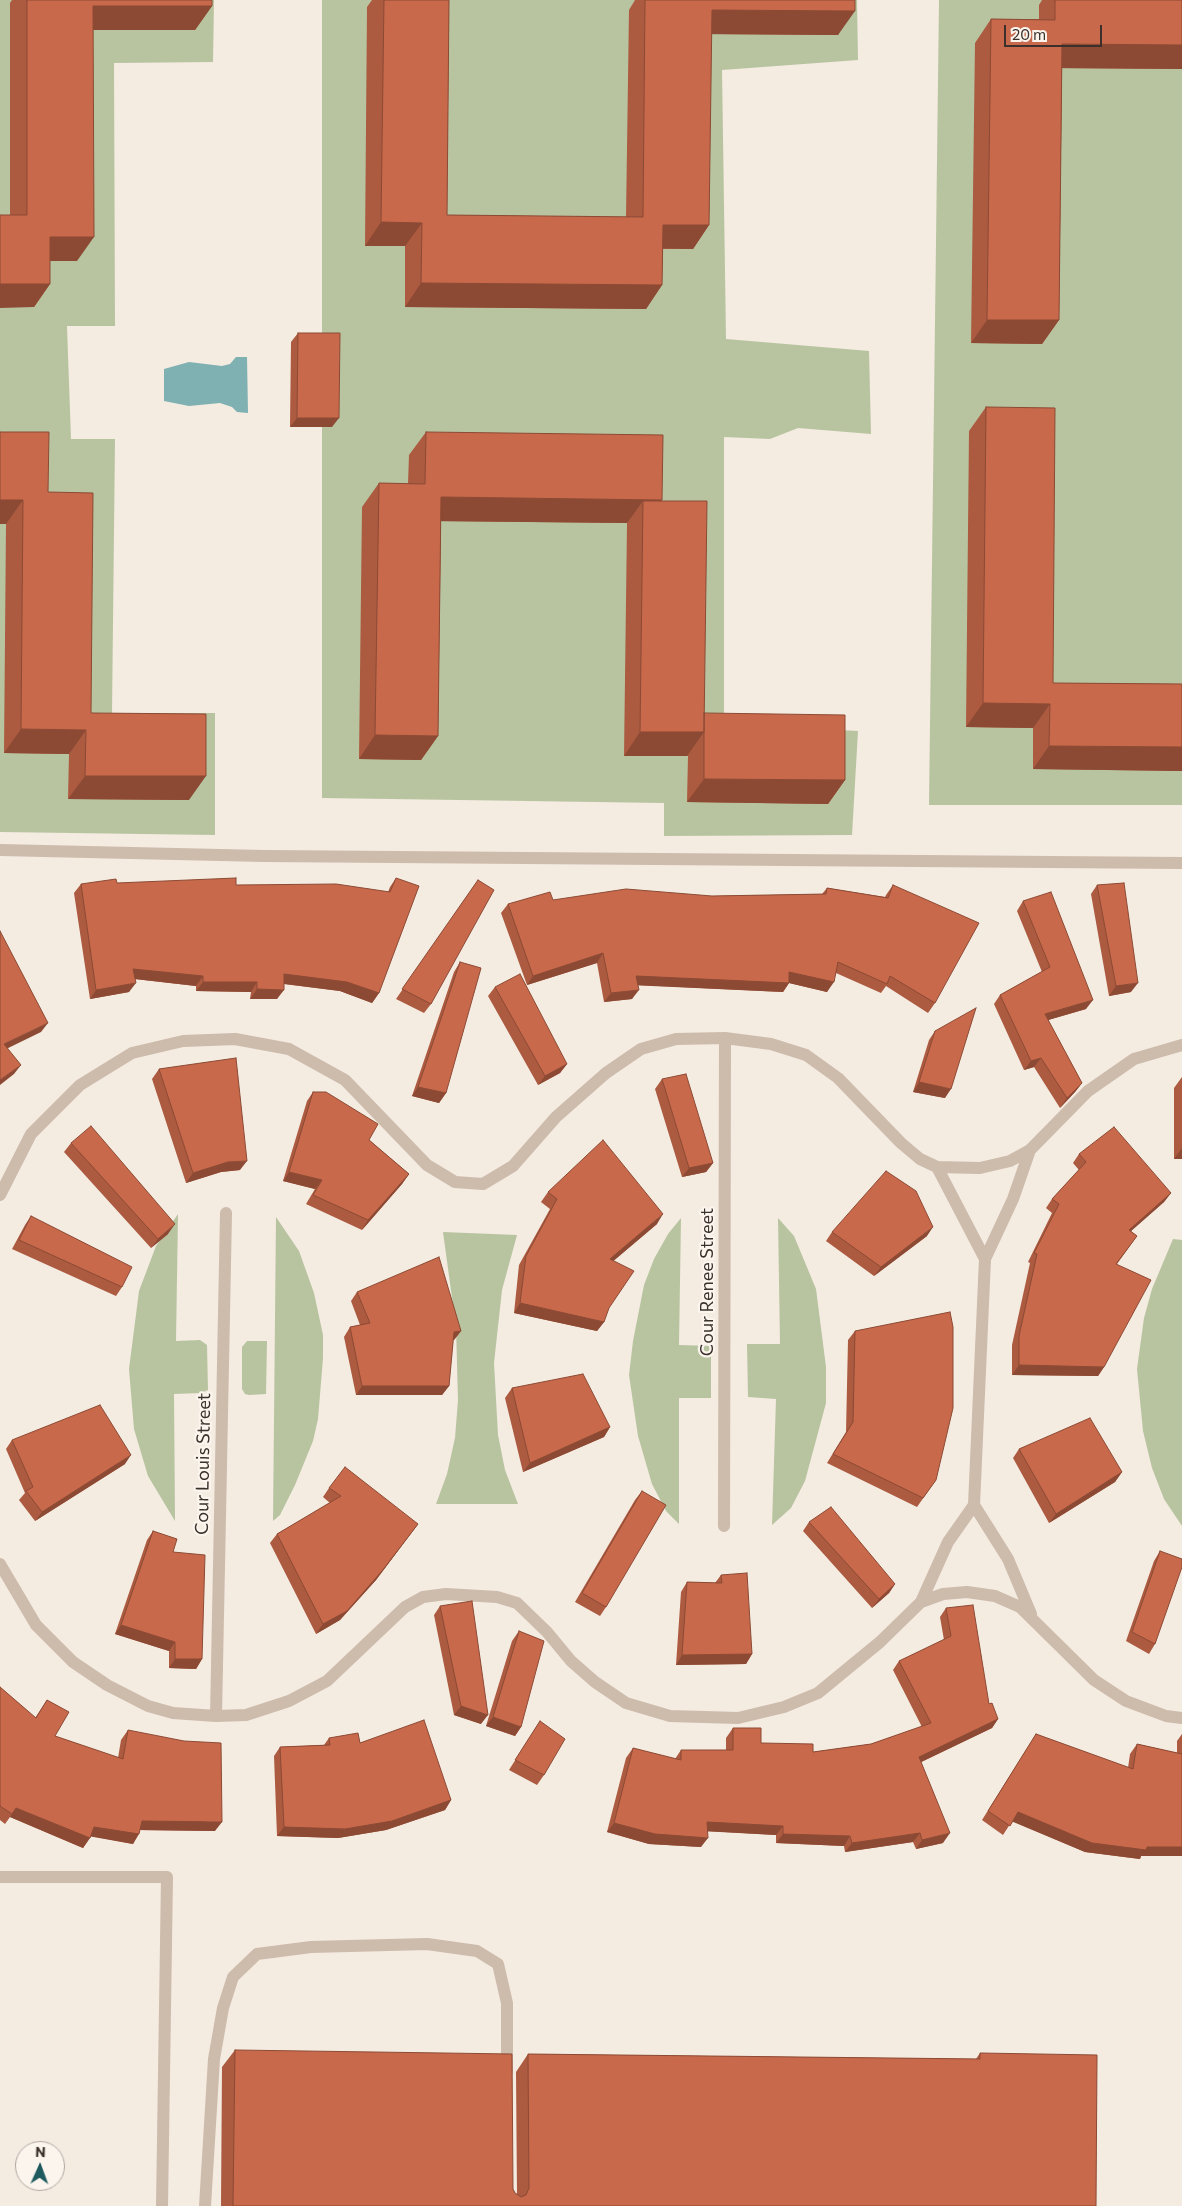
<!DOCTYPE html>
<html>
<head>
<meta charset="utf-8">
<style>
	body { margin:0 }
	#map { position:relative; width:1182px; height:2206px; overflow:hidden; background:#f4ebe1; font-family:Commissioner,sans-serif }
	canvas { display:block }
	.north { position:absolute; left:15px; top:2141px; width:50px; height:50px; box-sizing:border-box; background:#fbf5ee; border:1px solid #aea6a0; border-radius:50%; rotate:2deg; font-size:14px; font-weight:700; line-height:20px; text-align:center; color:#3b302b }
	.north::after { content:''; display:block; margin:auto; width:18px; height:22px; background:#1f5a5e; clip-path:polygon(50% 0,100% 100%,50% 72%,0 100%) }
	.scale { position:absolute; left:1004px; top:25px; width:98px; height:22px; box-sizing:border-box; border:2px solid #3b302b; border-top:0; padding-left:6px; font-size:15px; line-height:18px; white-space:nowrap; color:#3b302b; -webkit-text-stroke:4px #fbf5ee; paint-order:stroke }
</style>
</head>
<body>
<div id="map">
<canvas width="1182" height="2206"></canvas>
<div class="north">N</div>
<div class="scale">20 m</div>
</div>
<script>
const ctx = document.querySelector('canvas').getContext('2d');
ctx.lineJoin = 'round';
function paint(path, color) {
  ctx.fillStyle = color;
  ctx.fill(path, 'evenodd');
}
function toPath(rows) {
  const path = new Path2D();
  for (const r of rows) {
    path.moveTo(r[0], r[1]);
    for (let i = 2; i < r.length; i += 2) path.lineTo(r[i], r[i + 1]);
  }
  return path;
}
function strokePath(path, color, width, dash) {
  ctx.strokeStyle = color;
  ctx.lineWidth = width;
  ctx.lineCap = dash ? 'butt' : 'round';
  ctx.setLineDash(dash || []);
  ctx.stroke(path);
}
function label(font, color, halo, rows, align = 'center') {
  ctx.font = font + ' Commissioner,sans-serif';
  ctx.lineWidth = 4.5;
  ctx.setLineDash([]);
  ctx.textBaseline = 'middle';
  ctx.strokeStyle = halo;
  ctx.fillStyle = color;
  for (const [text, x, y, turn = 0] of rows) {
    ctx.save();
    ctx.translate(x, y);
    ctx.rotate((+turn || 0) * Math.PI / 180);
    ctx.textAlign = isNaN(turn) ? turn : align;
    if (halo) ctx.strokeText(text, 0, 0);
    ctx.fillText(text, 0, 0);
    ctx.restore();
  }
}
paint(toPath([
	[0,0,214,0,213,62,114,63,115,326,67,326,71,439,115,439,112,713,215,713,215,835,0,832],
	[322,0,857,0,858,60,722,70,726,339,869,351,871,434,798,428,770,439,724,437,724,724,858,731,852,835,664,836,664,803,322,798],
	[939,0,1182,0,1182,805,929,805],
	[178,1214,176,1341,200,1340,207,1345,208,1390,201,1393,174,1394,175,1521,148,1476,134,1429,129,1369,139,1291,156,1246],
	[276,1217,299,1251,314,1293,323,1335,323,1358,318,1419,313,1441,295,1485,280,1515,273,1521],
	[681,1218,679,1345,711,1346,711,1398,679,1398,679,1524,666,1511,652,1484,638,1436,629,1375,633,1341,644,1285,654,1259,668,1234],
	[778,1218,794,1236,816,1289,826,1367,826,1403,805,1481,791,1508,772,1525,776,1399,748,1397,747,1344,780,1344],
	[443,1232,517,1235,502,1290,494,1363,498,1435,505,1470,518,1504,436,1504,447,1474,455,1438,458,1400,456,1327],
	[1173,1239,1182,1240,1182,1526,1164,1499,1152,1468,1143,1431,1137,1369,1144,1318,1152,1289],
	[247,1341,267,1341,266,1394,249,1395,245,1394,242,1389,242,1347]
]), '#b8c4a0');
paint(toPath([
	[236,357,247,357,248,413,237,412,232,407,220,403,189,406,164,401,164,369,189,362,222,366,230,364]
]), '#7fb0b2');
strokePath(toPath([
	[0,850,264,856,1182,863],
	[1030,1150,1013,1199,985,1259,974,1505,1008,1559,1031,1614],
	[937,1167,985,1259],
	[0,1195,31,1134,80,1085,132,1053,183,1041,235,1039,289,1049,345,1080,427,1165,455,1182,483,1184,513,1166,556,1117,606,1073,641,1049,676,1039,725,1038,771,1044,806,1055,838,1078,901,1143,920,1159,937,1167,980,1168,1010,1161,1030,1150,1088,1091,1134,1059,1182,1045],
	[724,1526,725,1038],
	[0,1564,36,1625,73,1662,107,1685,148,1706,173,1713,216,1716,246,1715,289,1701,327,1681,405,1607,423,1597,446,1594,497,1597,517,1603,547,1632,571,1661,595,1682,626,1703,670,1716,738,1718,784,1707,818,1693,880,1642,921,1602,943,1594,967,1592,995,1596,1020,1607,1094,1680,1126,1701,1166,1716,1182,1718],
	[921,1602,948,1542,974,1505],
	[216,1716,226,1213],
	[0,1877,167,1877,162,2206],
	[205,2206,214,2059,223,2008,233,1977,257,1954,311,1947,427,1944,477,1951,498,1964,507,2003,507,2071]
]), '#cdbbac', 12);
paint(toPath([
	[12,0,212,0,212,6,195,30,93,30,77,261,50,261,50,284,34,307,10,215,10,3],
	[372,0,449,0,447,215,626,217,629,10,635,0,855,0,838,35,711,34,709,225,693,249,663,249,662,285,646,309,405,307,405,246,365,246,367,7],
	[1042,0,1182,0,1182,69,1062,68,1059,320,1042,344,971,343,975,43,991,19,1039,19,1039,5],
	[298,333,332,427,290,427,291,342],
	[986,407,1053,683,1182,684,1182,771,1033,769,1033,728,966,727,969,431],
	[0,432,48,492,91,713,189,800,68,799,69,754,4,753,6,524,0,524],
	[426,432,662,500,661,501,704,714,845,780,828,804,687,802,688,756,624,756,627,524,627,523,441,521,438,736,421,760,359,759,362,507,379,483,408,484,409,455],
	[396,878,379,993,372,1003,340,991,284,984,277,999,250,999,251,992,196,991,196,986,135,979,129,992,90,999,74,893,81,884,117,883,236,885,388,892,390,887],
	[478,880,431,1004,424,1013,396,999],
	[893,885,935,1003,928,1013,886,986,881,993,836,973,827,992,789,983,783,992,638,985,632,999,604,1002,597,963,527,985,501,913,508,904,553,900,712,896,822,894,827,888,885,897,886,895],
	[1097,885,1131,992,1109,996,1091,894],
	[1023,901,1086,1009,1048,1020,1082,1083,1075,1092,1060,1108,1034,1067,1024,1070,994,1004,1000,995,1042,972,1017,911],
	[460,962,446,1093,439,1103,412,1096,454,972],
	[495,987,567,1064,560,1073,538,1085,488,996],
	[935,1031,945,1098,913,1092,929,1040],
	[159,1069,240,1170,221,1172,186,1183,152,1079],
	[1182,1077,1182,1159,1174,1159,1174,1088],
	[662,1079,713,1163,706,1172,682,1177,655,1089],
	[313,1092,409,1174,402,1184,362,1230,306,1204,315,1189,283,1181,307,1101],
	[71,1143,168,1234,151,1248,64,1152],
	[1079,1154,1171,1193,1164,1202,1131,1231,1137,1236,1117,1264,1104,1367,1098,1376,1012,1375,1012,1345,1030,1263,1028,1262,1052,1213,1046,1208,1052,1199,1079,1170,1073,1163],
	[548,1192,657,1224,613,1261,604,1322,597,1331,514,1313,519,1265,550,1209,541,1202],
	[31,1216,122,1287,116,1296,12,1249,25,1225],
	[832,1232,927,1236,874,1276,826,1241],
	[357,1292,461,1331,454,1340,453,1340,449,1386,442,1395,356,1395,344,1337,350,1327,360,1325,351,1301],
	[855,1331,936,1480,917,1507,827,1463,846,1432,848,1340],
	[512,1388,610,1427,604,1437,523,1472,505,1398],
	[12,1440,125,1464,35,1521,19,1500,25,1493,6,1449],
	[1019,1449,1122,1472,1115,1482,1049,1523,1013,1458],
	[329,1488,418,1524,376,1580,340,1620,316,1634,270,1543,277,1534,330,1503,323,1497],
	[642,1491,606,1607,600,1616,575,1602,635,1500],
	[809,1522,895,1584,889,1593,872,1608,803,1531],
	[153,1531,173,1552,202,1659,196,1669,169,1668,169,1651,115,1634,147,1540],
	[1160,1551,1155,1644,1149,1654,1126,1641,1154,1561],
	[721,1575,752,1654,746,1664,676,1665,681,1592,687,1582,715,1583],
	[440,1606,481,1724,454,1715,434,1615],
	[946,1608,989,1704,998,1719,992,1728,921,1762,943,1843,916,1849,913,1842,845,1852,844,1846,776,1843,776,1835,707,1831,701,1847,649,1844,607,1832,626,1758,633,1748,675,1759,681,1750,726,1750,726,1738,733,1728,761,1743,813,1752,871,1744,922,1727,893,1670,899,1661,944,1640,940,1617],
	[519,1631,521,1727,515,1736,486,1726,512,1641],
	[0,1687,35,1718,47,1700,55,1736,118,1758,121,1740,128,1730,215,1831,140,1830,133,1844,91,1836,83,1848,10,1817,5,1824,0,1820],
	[540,1721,544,1775,537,1785,509,1770],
	[1036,1734,1128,1768,1130,1754,1137,1744,1177,1753,1177,1741,1182,1734,1182,1856,1141,1856,1140,1859,1085,1852,1012,1821,1003,1835,982,1820],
	[329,1738,360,1743,451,1800,445,1810,386,1830,338,1838,277,1836,274,1756,280,1747,324,1745],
	[235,2050,513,2189,515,2193,517,2194,516,2072,528,2054,976,2059,980,2053,1096,2206,221,2206,222,2067]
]), '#ac5a40');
paint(toPath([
	[93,6,212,6,195,30,76,30],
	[712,10,855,11,838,35,695,34],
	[1062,44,1182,45,1182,69,1045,68],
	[381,222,422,223,405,246,365,246],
	[663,225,709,225,693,249,646,248],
	[50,237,94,237,77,261,34,261],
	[421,283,662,285,646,309,405,307],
	[0,284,50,284,34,307,0,308],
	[987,320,1059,320,1042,344,971,343],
	[297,418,339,418,332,427,290,427],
	[441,497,662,500,645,524,643,501,627,523,424,521],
	[0,500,23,500,6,524,0,524],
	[983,703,1050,704,1033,728,966,727],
	[21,729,86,730,69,754,4,753],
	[640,732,704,732,687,756,624,756],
	[375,735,438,736,421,760,359,759],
	[1049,746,1182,747,1182,771,1033,769],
	[85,776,206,776,189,800,68,799],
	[704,779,845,780,828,804,687,802],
	[603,953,597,963,527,985,533,976],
	[133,969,203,976,196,986,126,978],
	[789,972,834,982,827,992,789,983,783,992,630,985,636,976],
	[284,974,347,982,379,993,372,1003,340,991,277,983],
	[203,982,257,982,251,992,196,991],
	[136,983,129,992,90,999,96,990],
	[1138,983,1131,992,1109,996,1116,986],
	[257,989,284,990,277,999,250,999],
	[639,990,632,999,604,1002,611,993],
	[1093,1000,1086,1009,1038,1023,1045,1014],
	[48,1023,41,1032,0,1052,4,1044],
	[1041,1058,1034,1067,1024,1070,1031,1061],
	[567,1064,560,1073,538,1085,545,1076],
	[21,1065,14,1074,0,1085,0,1080],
	[919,1082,951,1089,945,1098,913,1092],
	[1082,1083,1075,1092,1060,1108,1067,1098],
	[418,1087,446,1093,439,1103,412,1096],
	[1182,1148,1182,1159,1174,1159],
	[247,1161,240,1170,221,1172,186,1183,193,1173,228,1162],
	[713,1163,706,1172,682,1177,689,1168],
	[289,1172,322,1180,315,1189,283,1181],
	[409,1174,402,1184,362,1230,368,1220],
	[1171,1193,1164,1202,1122,1239,1129,1230],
	[663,1214,657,1224,604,1269,610,1259],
	[175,1224,168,1234,151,1248,158,1239],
	[933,1227,927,1236,874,1276,881,1267],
	[520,1303,604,1322,597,1331,514,1313],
	[461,1331,454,1340,447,1341,454,1332],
	[1019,1365,1104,1367,1098,1376,1012,1375],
	[362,1386,449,1386,442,1395,356,1395],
	[610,1427,604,1437,523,1472,530,1463],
	[131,1455,125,1464,35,1521,42,1512],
	[1122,1472,1115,1482,1049,1523,1056,1514],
	[418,1524,376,1580,340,1620,316,1634,323,1624],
	[895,1584,889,1593,872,1608,879,1599],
	[121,1625,175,1642,169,1651,115,1634],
	[752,1654,746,1664,676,1665,682,1655],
	[175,1659,202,1659,196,1669,169,1668],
	[461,1706,488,1715,481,1724,454,1715],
	[493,1717,521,1727,515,1736,486,1726],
	[998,1719,992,1728,913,1766,919,1757],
	[451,1800,445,1810,386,1830,338,1838,277,1836,284,1827],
	[16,1808,90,1838,83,1848,10,1817],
	[1018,1812,1147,1847,1182,1847,1182,1856,1141,1856,1140,1859,1085,1852,1011,1821],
	[142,1821,222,1822,215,1831,136,1830],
	[707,1822,783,1826,776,1835,701,1831],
	[614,1823,708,1838,701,1847,649,1844,607,1832],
	[94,1827,139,1834,133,1844,88,1836],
	[920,1833,913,1842,845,1852,852,1843],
	[950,1833,943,1843,916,1849,922,1840],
	[783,1834,850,1836,844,1846,776,1843]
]), '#8c4a34');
const building = toPath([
	[27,0,212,0,212,6,93,6,94,237,50,237,50,284,0,284,0,215,27,215,27,0],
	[384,0,449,0,447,215,643,217,645,0,855,0,855,11,712,10,709,225,663,225,662,285,421,283,422,223,381,222,384,0],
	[1055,0,1182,0,1182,45,1062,44,1059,320,987,320,991,19,1055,20,1055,0],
	[298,333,340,333,339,418,297,418,298,333],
	[986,407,1055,408,1053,683,1182,684,1182,747,1049,746,1050,704,983,703,986,407],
	[0,432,49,432,48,492,93,493,91,713,206,714,206,776,85,776,86,730,21,729,23,500,0,500,0,432],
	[426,432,663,435,662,500,441,497,438,736,375,735,379,483,425,484,426,432],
	[643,501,707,501,704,732,640,732,643,501],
	[704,713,845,715,845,780,704,779,704,713],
	[236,878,236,885,336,884,390,892,396,878,419,886,379,993,347,982,284,974,284,990,257,989,257,982,203,982,203,976,133,969,136,983,96,990,81,884,116,879,117,883,236,878],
	[478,880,494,890,431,1004,402,989,478,880],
	[1124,883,1138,983,1116,986,1097,885,1124,883],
	[893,885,979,923,935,1003,890,976,887,984,838,962,834,982,789,972,789,983,636,976,639,990,611,993,603,953,533,976,508,904,550,892,553,900,626,889,712,896,826,894,827,888,888,898,893,885],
	[1051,892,1093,1000,1045,1014,1082,1083,1067,1098,1041,1058,1031,1061,1000,995,1050,967,1023,901,1051,892],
	[0,931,48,1023,4,1044,21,1065,0,1080,0,931],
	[460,962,481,968,446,1093,418,1087,460,962],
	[520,974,567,1064,545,1076,495,987,520,974],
	[976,1008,951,1089,919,1082,935,1031,976,1008],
	[236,1058,247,1161,228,1162,193,1173,159,1069,236,1058],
	[686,1074,713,1163,689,1168,662,1079,686,1074],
	[313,1092,326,1092,378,1124,369,1140,409,1174,368,1220,313,1195,322,1180,289,1172,313,1092],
	[91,1126,175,1224,158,1239,71,1143,91,1126],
	[1114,1127,1171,1193,1129,1230,1137,1236,1116,1264,1151,1280,1104,1367,1019,1365,1019,1336,1037,1254,1034,1253,1059,1204,1052,1199,1086,1162,1079,1154,1114,1127],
	[603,1140,663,1214,610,1259,634,1271,609,1308,604,1322,520,1303,526,1256,557,1199,548,1192,603,1140],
	[886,1171,916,1191,933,1227,881,1267,832,1232,886,1171],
	[31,1216,132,1267,122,1287,19,1240,31,1216],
	[439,1257,461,1331,454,1332,449,1386,362,1386,350,1327,370,1323,357,1292,439,1257],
	[950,1312,953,1327,953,1408,936,1480,923,1498,833,1454,853,1422,855,1331,950,1312],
	[583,1374,610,1427,530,1463,512,1388,583,1374],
	[100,1405,131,1455,42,1512,26,1491,33,1487,12,1440,100,1405],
	[1090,1418,1122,1472,1056,1514,1019,1449,1090,1418],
	[345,1467,418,1524,382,1571,347,1611,323,1624,277,1534,341,1496,329,1488,345,1467],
	[642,1491,666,1505,606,1607,582,1593,642,1491],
	[831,1507,895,1584,879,1599,809,1522,831,1507],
	[153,1531,177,1539,173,1552,205,1555,202,1659,175,1659,175,1642,121,1625,153,1531],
	[1160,1551,1182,1559,1182,1567,1155,1644,1132,1632,1160,1551],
	[747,1573,752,1654,682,1655,687,1582,722,1583,721,1575,747,1573],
	[472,1601,488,1715,461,1706,440,1606,472,1601],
	[973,1605,989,1704,992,1703,998,1719,919,1757,950,1833,922,1840,920,1833,852,1843,850,1836,783,1834,783,1826,707,1822,708,1838,655,1834,614,1823,633,1748,681,1760,681,1750,733,1750,733,1728,761,1728,761,1743,813,1744,813,1752,871,1744,931,1723,899,1661,951,1636,946,1608,973,1605],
	[519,1631,544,1641,521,1727,493,1717,519,1631],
	[0,1687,36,1718,47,1700,69,1712,55,1736,123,1759,128,1730,184,1741,221,1743,222,1822,142,1821,139,1834,94,1827,90,1838,16,1808,12,1814,0,1806,0,1687],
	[424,1720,451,1800,392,1821,345,1829,284,1827,280,1747,330,1745,329,1738,358,1733,360,1743,424,1720],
	[540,1721,565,1739,544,1775,515,1760,540,1721],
	[1036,1734,1133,1769,1137,1744,1182,1754,1182,1847,1147,1847,1146,1850,1092,1843,1018,1812,1010,1826,988,1811,1036,1734],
	[235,2050,512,2054,513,2189,515,2193,521,2197,526,2195,529,2188,528,2054,980,2059,980,2053,1097,2055,1096,2206,233,2206,235,2050]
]);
paint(building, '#c8694b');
strokePath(building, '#8c4a34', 1);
label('18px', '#3b302b', '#fbf5ee', [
	["Cour Renee Street",707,1282,-90],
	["Cour Louis Street",203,1464,-89]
]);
</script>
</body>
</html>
